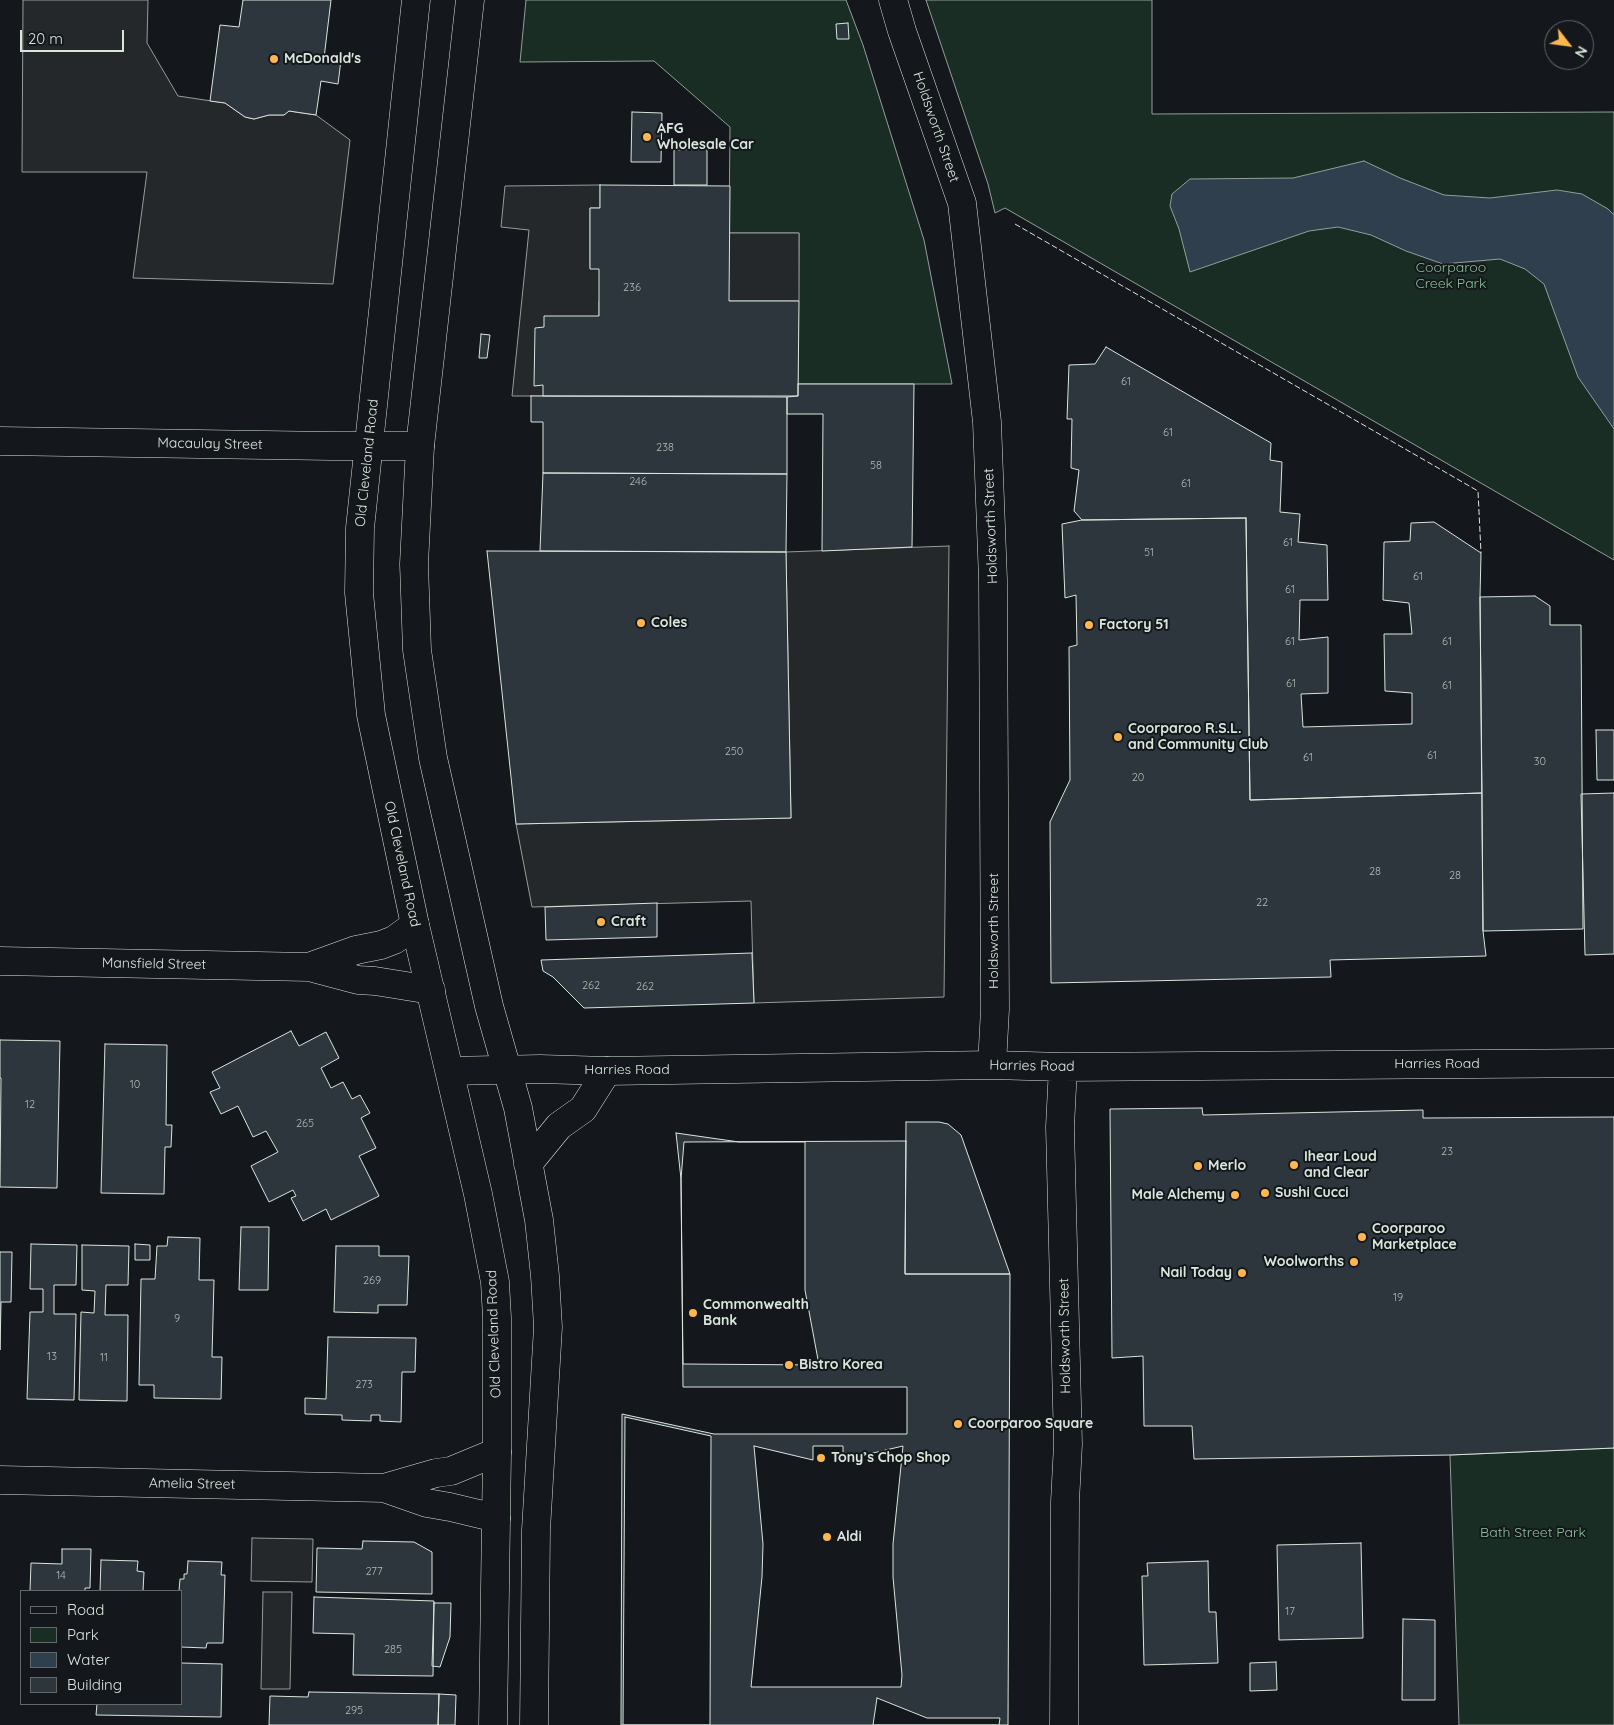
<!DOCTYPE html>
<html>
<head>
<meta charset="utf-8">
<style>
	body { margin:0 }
	#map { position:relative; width:1614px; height:1725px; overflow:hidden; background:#14181c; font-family:Quicksand,sans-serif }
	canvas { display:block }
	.legend { position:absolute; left:20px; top:1590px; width:162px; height:115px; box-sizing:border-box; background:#14181c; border:1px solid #626a69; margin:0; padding:6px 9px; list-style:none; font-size:15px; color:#d8e6dc }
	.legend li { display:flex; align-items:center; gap:10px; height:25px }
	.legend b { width:25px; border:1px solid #626a69 }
	.north { position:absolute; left:1544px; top:20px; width:50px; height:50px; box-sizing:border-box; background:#14181c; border:1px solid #626a69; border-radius:50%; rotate:120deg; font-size:14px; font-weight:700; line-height:20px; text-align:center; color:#d8e6dc }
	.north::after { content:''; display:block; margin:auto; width:18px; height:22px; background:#ffb74d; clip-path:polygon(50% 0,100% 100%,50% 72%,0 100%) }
	.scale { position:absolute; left:20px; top:30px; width:104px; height:22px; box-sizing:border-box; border:2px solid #d8e6dc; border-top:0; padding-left:6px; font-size:15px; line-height:18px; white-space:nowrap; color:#d8e6dc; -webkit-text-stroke:4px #14181c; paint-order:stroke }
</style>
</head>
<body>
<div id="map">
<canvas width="1614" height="1725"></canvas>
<ul class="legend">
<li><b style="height:6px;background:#14181c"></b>Road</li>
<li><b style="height:14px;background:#1a2d24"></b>Park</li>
<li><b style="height:14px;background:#2f3f4d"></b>Water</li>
<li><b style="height:14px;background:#2c363c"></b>Building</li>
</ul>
<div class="north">N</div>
<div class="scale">20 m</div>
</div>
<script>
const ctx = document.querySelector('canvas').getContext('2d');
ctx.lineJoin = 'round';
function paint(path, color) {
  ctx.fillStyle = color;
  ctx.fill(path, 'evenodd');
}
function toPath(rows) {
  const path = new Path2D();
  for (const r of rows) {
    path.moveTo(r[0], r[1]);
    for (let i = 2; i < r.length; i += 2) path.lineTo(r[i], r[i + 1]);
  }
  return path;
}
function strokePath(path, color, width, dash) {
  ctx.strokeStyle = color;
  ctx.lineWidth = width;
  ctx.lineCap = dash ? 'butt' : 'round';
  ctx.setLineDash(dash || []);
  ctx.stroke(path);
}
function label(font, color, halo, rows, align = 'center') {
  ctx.font = font + ' Quicksand,sans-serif';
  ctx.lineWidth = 4;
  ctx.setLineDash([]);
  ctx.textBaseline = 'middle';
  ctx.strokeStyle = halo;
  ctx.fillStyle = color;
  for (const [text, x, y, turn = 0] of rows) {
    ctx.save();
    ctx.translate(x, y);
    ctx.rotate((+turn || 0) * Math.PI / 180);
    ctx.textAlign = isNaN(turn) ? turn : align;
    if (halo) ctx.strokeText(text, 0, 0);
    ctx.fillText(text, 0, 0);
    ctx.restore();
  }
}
const green = toPath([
	[526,0,846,0,863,45,924,240,952,384,798,384,799,233,729,233,730,127,654,61,520,62,526,0],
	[926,0,1152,0,1152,114,1614,112,1614,560,1005,208,995,213,988,184,926,0],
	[1614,1448,1614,1725,1459,1725,1450,1455,1614,1448]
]);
paint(green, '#1a2d24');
strokePath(green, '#939e99', 1);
const parking = toPath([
	[23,0,148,0,147,43,178,96,225,103,245,117,254,119,269,115,284,115,289,111,316,115,350,140,333,284,133,278,147,172,22,172,23,0],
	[600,185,600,208,590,208,590,268,729,233,799,233,799,301,599,301,599,316,565,396,512,396,529,230,501,227,505,186,600,185],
	[949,546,944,997,754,1003,751,901,532,907,516,824,791,818,786,552,949,546],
	[252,1538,313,1539,312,1582,251,1581,252,1538],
	[263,1592,292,1592,290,1689,261,1689,263,1592]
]);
paint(parking, '#24282b');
strokePath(parking, '#939e99', 1);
const water = toPath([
	[1364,161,1400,178,1444,195,1490,198,1557,190,1582,194,1608,209,1614,215,1614,429,1578,377,1544,284,1525,269,1500,259,1443,264,1406,251,1371,235,1338,227,1309,231,1190,272,1179,229,1170,206,1172,194,1190,179,1293,178,1364,161]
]);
paint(water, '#2f3f4d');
strokePath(water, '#939e99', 1);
const building = toPath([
	[243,0,331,0,324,58,341,60,338,84,321,81,316,115,289,111,284,115,269,115,254,119,245,117,225,103,210,101,220,25,239,27,243,0],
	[848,23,849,39,837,39,836,24,848,23],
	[632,112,662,113,661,162,631,162,632,112],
	[707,149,707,185,674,185,674,150,707,149],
	[600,185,730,186,729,301,799,301,798,396,543,396,543,385,534,386,535,328,544,327,544,316,599,316,599,269,590,269,590,208,600,208,600,185],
	[481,334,490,335,487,358,479,358,481,334],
	[1106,347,1271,443,1270,460,1282,462,1280,512,1300,514,1298,542,1327,545,1328,600,1300,600,1299,640,1328,637,1328,693,1301,694,1303,727,1412,724,1412,693,1385,691,1384,634,1412,634,1409,603,1383,600,1384,542,1410,541,1411,523,1434,522,1481,553,1480,597,1482,793,1250,800,1246,518,1082,520,1074,511,1079,470,1071,468,1072,419,1067,419,1069,365,1095,364,1106,347],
	[798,384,914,384,912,547,822,551,823,414,787,414,787,397,798,396,798,384],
	[531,396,787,397,787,474,543,473,543,422,531,422,531,396],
	[543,473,787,474,786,552,540,551,543,473],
	[1246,518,1250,800,1482,793,1483,931,1486,956,1330,960,1331,977,1051,983,1050,822,1070,780,1069,647,1077,645,1076,595,1065,598,1062,524,1082,520,1246,518],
	[487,551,786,552,791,818,516,824,487,551],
	[1535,596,1550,606,1550,625,1581,625,1583,929,1483,931,1480,597,1535,596],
	[1596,730,1614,730,1614,780,1597,780,1596,730],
	[1614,793,1614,954,1585,955,1581,794,1614,793],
	[657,903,657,937,546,940,545,907,657,903],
	[752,953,754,1003,584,1008,553,977,543,971,541,960,752,953],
	[291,1031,299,1046,326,1032,339,1058,321,1068,331,1088,343,1082,352,1099,360,1095,370,1113,361,1118,376,1148,359,1156,379,1196,331,1220,326,1209,303,1221,291,1198,296,1196,293,1190,269,1202,251,1166,278,1152,266,1131,253,1137,238,1106,221,1114,210,1092,220,1088,212,1072,291,1031],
	[0,1040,60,1041,57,1188,0,1187,1,1078,0,1078,0,1040],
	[105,1044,167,1045,166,1125,172,1125,171,1147,165,1147,164,1194,101,1193,105,1044],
	[1202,1108,1203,1115,1423,1110,1423,1118,1614,1117,1614,1448,1450,1455,1194,1459,1192,1426,1144,1426,1143,1356,1112,1358,1110,1109,1202,1108],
	[906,1122,939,1122,948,1124,961,1135,1010,1274,905,1274,906,1122],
	[676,1133,739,1142,805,1142,805,1290,819,1365,683,1364,681,1179,676,1133],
	[906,1141,905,1274,1010,1274,1008,1725,621,1725,622,1414,714,1434,907,1434,907,1387,683,1387,681,1179,684,1142,906,1141],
	[241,1227,269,1227,268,1290,239,1290,241,1227],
	[168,1237,200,1238,199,1280,214,1280,212,1357,222,1357,221,1399,154,1398,154,1385,139,1385,141,1279,155,1279,157,1246,167,1246,168,1237],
	[31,1244,77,1245,76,1285,54,1285,54,1314,76,1314,74,1400,27,1399,30,1312,43,1312,43,1289,30,1289,31,1244],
	[135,1244,150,1245,150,1260,135,1260,135,1244],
	[82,1245,129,1246,128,1285,106,1285,105,1315,128,1315,127,1401,79,1400,81,1312,94,1313,95,1291,82,1290,82,1245],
	[336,1246,379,1246,379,1256,409,1256,407,1305,378,1305,378,1313,334,1312,336,1246],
	[0,1252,12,1252,11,1302,1,1302,0,1350,0,1252],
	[328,1337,416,1338,415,1372,402,1372,401,1422,380,1421,380,1415,371,1415,371,1421,342,1420,342,1415,305,1414,305,1398,326,1399,328,1337],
	[625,1417,711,1436,710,1725,623,1725,625,1417],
	[754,1446,813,1460,813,1446,843,1446,843,1460,903,1446,893,1544,893,1577,902,1675,901,1687,751,1687,762,1577,763,1544,754,1446],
	[363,1541,414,1542,432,1552,432,1594,316,1592,317,1548,362,1549,363,1541],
	[1361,1543,1363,1638,1279,1640,1277,1545,1361,1543],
	[62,1549,91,1549,90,1588,85,1588,85,1591,30,1591,31,1563,62,1564,62,1549],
	[101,1560,138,1561,137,1571,144,1572,143,1591,100,1591,101,1560],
	[188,1561,222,1562,221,1575,225,1575,223,1643,207,1643,206,1648,181,1647,181,1591,179,1591,180,1579,184,1579,184,1574,187,1574,188,1561],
	[1208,1561,1209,1612,1216,1612,1218,1663,1144,1665,1142,1576,1148,1576,1147,1563,1208,1561],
	[314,1597,434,1601,433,1676,353,1675,354,1634,313,1633,314,1597],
	[434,1603,451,1603,450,1637,440,1667,432,1666,434,1603],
	[1403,1619,1435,1620,1435,1700,1402,1700,1403,1619],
	[1276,1662,1277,1690,1250,1691,1250,1663,1276,1662],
	[181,1663,222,1664,221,1717,96,1715,97,1704,181,1704,181,1663],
	[309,1692,439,1694,438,1725,269,1725,270,1696,308,1697,309,1692],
	[439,1694,456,1695,455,1725,438,1725,439,1694],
	[877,1698,927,1718,1000,1718,999,1725,873,1725,877,1698]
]);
paint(building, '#2c363c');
strokePath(building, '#d8e6dc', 1);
const minor = toPath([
	[893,0,902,31,962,203,987,422,993,580,995,1009,992,1065],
	[0,441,331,446,420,446],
	[0,961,309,967,358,980,375,981,431,990],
	[309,967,356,950,381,945,394,940,415,925],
	[1063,1067,1060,1127,1068,1444,1065,1502,1064,1725],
	[450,1071,540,1069,607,1071,992,1065,1063,1067,1614,1063],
	[0,1480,384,1488,436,1473,451,1471,497,1452],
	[384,1488,427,1503,450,1507,496,1518]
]);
const highway = toPath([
	[416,0,360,528,359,593,371,715,415,925,478,1194,495,1282,497,1318,497,1452,493,1725],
	[470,0,420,446,414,564,417,650,433,758,489,1006,518,1108,539,1220,545,1276,548,1327,536,1530,534,1725],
	[528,1164,559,1126,583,1109,607,1071]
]);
strokePath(minor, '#d8e6dc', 29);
strokePath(highway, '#d8e6dc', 29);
strokePath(minor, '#14181c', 28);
strokePath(highway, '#14181c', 28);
strokePath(toPath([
	[1015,224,1478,491,1481,553]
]), '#d8e6dc', 1, [6, 2.5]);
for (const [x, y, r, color] of [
	[274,59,5,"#ffb74d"],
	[647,137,5,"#ffb74d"],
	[641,623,5,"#ffb74d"],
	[1089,625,5,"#ffb74d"],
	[1118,737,5,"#ffb74d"],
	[601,922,5,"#ffb74d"],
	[1294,1165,5,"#ffb74d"],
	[1198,1166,5,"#ffb74d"],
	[1265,1193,5,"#ffb74d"],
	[1235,1195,5,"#ffb74d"],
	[1362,1237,5,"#ffb74d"],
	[1354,1262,5,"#ffb74d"],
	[1242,1273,5,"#ffb74d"],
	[693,1313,5,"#ffb74d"],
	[789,1365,5,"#ffb74d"],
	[958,1424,5,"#ffb74d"],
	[821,1458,5,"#ffb74d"],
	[827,1537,5,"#ffb74d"]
]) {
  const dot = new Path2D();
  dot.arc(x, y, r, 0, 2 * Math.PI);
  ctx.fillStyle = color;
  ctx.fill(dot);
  strokePath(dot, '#14181c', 2);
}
label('11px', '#adbab4', null, [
	["236",632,288],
	["61",1126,382],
	["61",1168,433],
	["238",665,448],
	["58",876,466],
	["246",638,482],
	["61",1186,484],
	["61",1288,543],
	["51",1149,553],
	["61",1418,577],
	["61",1290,590],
	["61",1290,642],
	["61",1447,642],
	["61",1291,684],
	["61",1447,686],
	["250",734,752],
	["61",1432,756],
	["61",1308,758],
	["30",1540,762],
	["20",1138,778],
	["28",1375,872],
	["28",1455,876],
	["22",1262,903],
	["262",591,986],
	["262",645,987],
	["10",135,1085],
	["12",30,1105],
	["265",305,1124],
	["23",1447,1152],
	["269",372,1281],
	["19",1398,1298],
	["9",177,1319],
	["13",52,1357],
	["11",104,1358],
	["273",364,1385],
	["277",374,1572],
	["14",61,1576],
	["17",1290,1612],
	["285",393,1650],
	["295",354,1711]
]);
label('bold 14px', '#d8e6dc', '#14181c', [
	["McDonald's",284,59],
	["AFG",657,129],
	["Wholesale Car",657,145],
	["Coles",651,623],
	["Factory 51",1099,625],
	["Coorparoo R.S.L.",1128,729],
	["and Community Club",1128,745],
	["Craft",611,922],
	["Ihear Loud",1304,1157],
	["and Clear",1304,1173],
	["Merlo",1208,1166],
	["Sushi Cucci",1275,1193],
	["Male Alchemy",1225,1195,"right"],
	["Coorparoo",1372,1229],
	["Marketplace",1372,1245],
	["Woolworths",1344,1262,"right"],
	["Nail Today",1232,1273,"right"],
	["Commonwealth",703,1305],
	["Bank",703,1321],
	["Bistro Korea",799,1365],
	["Coorparoo Square",968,1424],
	["Tony’s Chop Shop",831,1458],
	["Aldi",837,1537]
], 'left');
label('14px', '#d8e6dc', '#14181c', [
	["Holdsworth Street",936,127,71],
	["Macaulay Street",210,444,1],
	["Old Cleveland Road",367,463,-84],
	["Holdsworth Street",991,526,-92],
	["Old Cleveland Road",402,864,78],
	["Holdsworth Street",994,931,-90],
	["Mansfield Street",154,964,1],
	["Harries Road",1437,1064],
	["Harries Road",1032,1066,1],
	["Harries Road",627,1070],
	["Old Cleveland Road",494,1334,-92],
	["Holdsworth Street",1065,1336,-91],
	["Amelia Street",192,1484,1]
]);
label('14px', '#8ac095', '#14181c', [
	["Coorparoo",1451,268],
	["Creek Park",1451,284],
	["Bath Street Park",1533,1533]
]);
</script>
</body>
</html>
